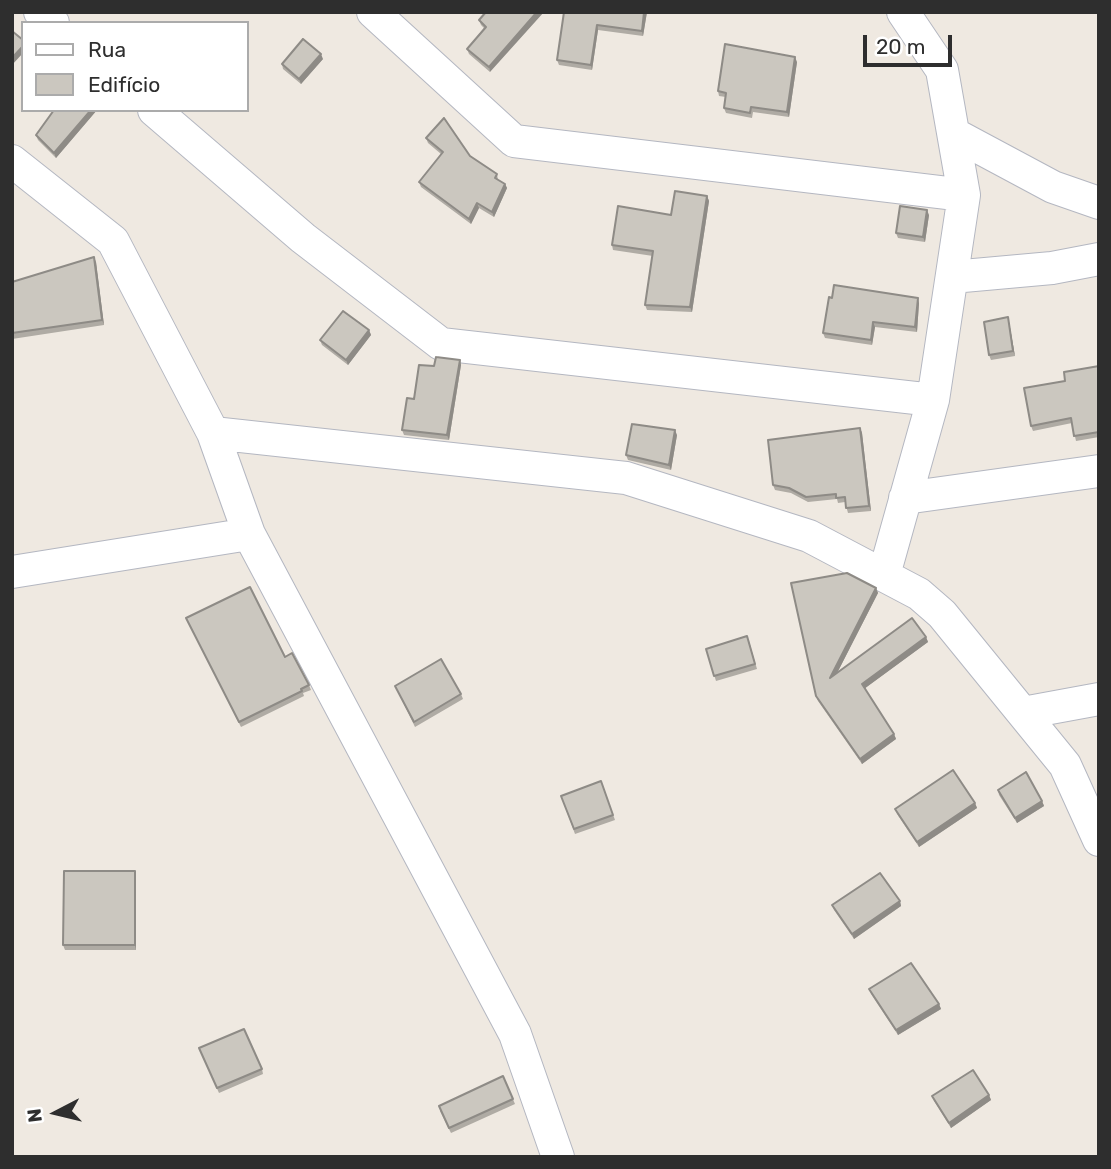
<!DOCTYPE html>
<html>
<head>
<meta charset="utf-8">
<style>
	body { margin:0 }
	#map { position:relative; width:1111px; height:1169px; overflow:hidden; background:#efe9e1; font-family:Rubik,sans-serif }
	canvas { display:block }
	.frame { position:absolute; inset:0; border:14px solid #2e2e2e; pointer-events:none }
	.legend { position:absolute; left:21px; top:21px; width:228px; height:91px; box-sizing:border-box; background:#fff; border:2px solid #ababab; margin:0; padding:9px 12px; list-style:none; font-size:21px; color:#2e2e2e }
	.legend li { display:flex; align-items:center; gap:14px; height:35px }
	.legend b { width:35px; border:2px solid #ababab }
	.north { position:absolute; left:21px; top:1078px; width:70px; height:70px; -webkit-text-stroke:5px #fff; paint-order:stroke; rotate:263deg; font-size:19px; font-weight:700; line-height:28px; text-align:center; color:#2e2e2e }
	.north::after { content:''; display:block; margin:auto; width:24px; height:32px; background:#2e2e2e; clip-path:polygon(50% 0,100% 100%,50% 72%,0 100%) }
	.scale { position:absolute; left:863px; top:35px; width:89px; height:32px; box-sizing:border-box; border:4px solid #2e2e2e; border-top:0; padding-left:9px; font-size:21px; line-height:24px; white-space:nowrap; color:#2e2e2e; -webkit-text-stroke:5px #fff; paint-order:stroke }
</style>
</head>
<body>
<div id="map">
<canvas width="1111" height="1169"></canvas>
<div class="frame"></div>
<ul class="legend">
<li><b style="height:9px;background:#fff"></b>Rua</li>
<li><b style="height:19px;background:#cbc7bf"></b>Edifício</li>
</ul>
<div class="north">N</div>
<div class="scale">20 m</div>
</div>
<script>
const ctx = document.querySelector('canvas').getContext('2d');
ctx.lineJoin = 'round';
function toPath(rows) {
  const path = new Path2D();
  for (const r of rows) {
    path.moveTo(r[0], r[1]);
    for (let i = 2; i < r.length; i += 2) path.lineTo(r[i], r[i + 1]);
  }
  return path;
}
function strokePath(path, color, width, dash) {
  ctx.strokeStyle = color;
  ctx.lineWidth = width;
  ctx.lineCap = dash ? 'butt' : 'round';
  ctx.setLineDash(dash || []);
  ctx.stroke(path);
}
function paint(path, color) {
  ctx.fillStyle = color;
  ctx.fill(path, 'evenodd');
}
const street = toPath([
	[40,12,53,23],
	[373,12,514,141,964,195],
	[154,110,303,238,441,344,933,400],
	[954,134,1053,187,1099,203],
	[12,161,113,241,213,433,249,534,515,1034,558,1157],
	[952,277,1052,268,1099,259],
	[213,433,626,478,809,536,919,594,942,614,1065,765,1099,840],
	[905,498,1099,471],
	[12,572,249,534],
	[884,575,933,400,964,195,942,70,903,12],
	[1023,713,1099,699]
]);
strokePath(street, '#b4b7c1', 34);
strokePath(street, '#fff', 32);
paint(toPath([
	[486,12,490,72,469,54,467,49,484,28,481,25,479,20],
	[564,12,647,12,643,36,598,30,592,70,559,65,557,60],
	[323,59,301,84,283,69,282,64],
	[797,62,789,117,753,112,752,118,726,113,724,108,726,97,719,96,718,91],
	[54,110,97,110,56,158,38,140,36,135],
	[426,138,470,156,497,174,498,180,505,184,507,188,494,217,479,208,471,224,421,187,419,182,441,154,428,143],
	[707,196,709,201,692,312,647,310,645,305,653,256,613,250,612,245,671,215],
	[929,215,925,242,898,238,896,233],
	[96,262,104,325,12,339,12,282],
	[919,303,917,332,875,327,872,345,825,338,823,333],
	[1009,322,1015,356,991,360,989,355],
	[369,330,371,335,348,365,322,345,320,340],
	[460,360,461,365,449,440,404,435,402,430,414,399],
	[1099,366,1099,437,1076,441,1072,423,1033,431,1031,426,1065,381],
	[860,428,862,433,871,511,848,513,845,502,838,503,837,499,808,502,791,493,775,490,773,485],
	[677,435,671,470,628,460,626,455],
	[876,588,878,593,837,673,926,637,928,642,865,688,894,734,896,739,862,764,818,701,816,696],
	[186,618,285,657,309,685,311,690,303,693,304,696,241,727],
	[749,641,757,669,716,681,706,649],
	[395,686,461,694,463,699,415,727],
	[601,781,615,820,575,834,561,796],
	[998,790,1042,801,1044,806,1017,823,999,795],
	[975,803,977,808,919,847,897,814,895,809],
	[135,871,136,876,136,950,65,950,63,945],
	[900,901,901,906,854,939,834,910,832,905],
	[869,989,939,1004,941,1009,898,1035,871,994],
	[201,1053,262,1069,263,1074,219,1093],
	[503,1076,515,1104,451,1133,440,1111],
	[989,1095,991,1100,951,1128,934,1101,932,1096]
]), '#afaba4');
paint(toPath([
	[537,12,544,12,490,72,489,67],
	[644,12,647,12,643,36,642,31],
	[597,25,598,30,592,70,591,65],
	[23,46,23,53,12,65,12,58],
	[321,54,323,59,301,84,299,79],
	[795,57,797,62,789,117,787,112],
	[91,110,97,110,56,158,54,153],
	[505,184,507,188,494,217,492,212],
	[707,196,709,201,692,312,690,307],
	[477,203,479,208,471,224,469,219],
	[927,210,929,215,925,242,923,237],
	[94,257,96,262,104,325,102,320],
	[918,298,919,303,917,332,915,327],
	[1008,317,1009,322,1015,356,1013,351],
	[873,322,875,327,872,345,871,340],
	[369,330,371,335,348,365,346,360],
	[460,360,461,365,449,440,447,435],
	[860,428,862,433,871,511,869,506],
	[675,430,677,435,671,470,669,465],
	[876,588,878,593,832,683,830,678],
	[926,637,928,642,864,689,862,684],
	[894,734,896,739,862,764,860,759],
	[1042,801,1044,806,1017,823,1015,818],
	[975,803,977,808,919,847,917,842],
	[135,871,136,876,136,950,135,945],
	[900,901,901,906,854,939,852,934],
	[939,1004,941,1009,898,1035,896,1030],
	[989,1095,991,1100,951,1128,949,1123]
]), '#8e8b86');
const building = toPath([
	[486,12,537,12,489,67,467,49,486,27,479,20,486,12],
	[564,12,644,12,642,31,597,25,591,65,557,60,564,12],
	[12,31,23,40,23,46,12,58,12,31],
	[303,39,321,54,299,79,282,64,303,39],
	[725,44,795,57,787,112,751,107,750,113,724,108,726,93,718,91,725,44],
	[54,110,91,110,54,153,36,135,54,110],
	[444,118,470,156,497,174,495,178,505,184,492,212,477,203,469,219,419,182,443,152,426,138,444,118],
	[675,191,707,196,690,307,645,305,653,251,612,245,618,206,671,215,675,191],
	[900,206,927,210,923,237,896,233,900,206],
	[94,257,102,320,12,333,12,282,94,257],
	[834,285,918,298,915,327,873,322,871,340,823,333,829,297,832,298,834,285],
	[343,311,369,330,346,360,320,340,343,311],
	[1008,317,1013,351,989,355,984,322,1008,317],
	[436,357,460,360,447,435,402,430,407,398,414,399,419,365,434,366,436,357],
	[1099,366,1099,432,1074,436,1071,418,1031,426,1024,388,1065,381,1064,372,1099,366],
	[632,424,675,430,669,465,626,455,632,424],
	[860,428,869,506,846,508,845,497,836,498,836,494,806,497,789,488,773,485,768,440,860,428],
	[847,573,876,588,830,678,912,618,926,637,862,684,894,734,860,759,816,696,791,583,847,573],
	[250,587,285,657,292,653,309,685,301,689,302,691,239,722,186,618,250,587],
	[747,636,755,664,714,676,706,649,747,636],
	[441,659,461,694,414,722,395,686,441,659],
	[953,770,975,803,917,842,895,809,953,770],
	[1026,772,1042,801,1015,818,998,790,1026,772],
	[601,781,613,815,574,829,561,796,601,781],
	[64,871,135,871,135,945,63,945,64,871],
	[880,873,900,901,852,934,832,905,880,873],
	[911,963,939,1004,896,1030,869,989,911,963],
	[244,1029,262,1069,217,1088,199,1048,244,1029],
	[973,1070,989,1095,949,1123,932,1096,973,1070],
	[503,1076,513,1099,449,1128,439,1106,503,1076]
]);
paint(building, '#cbc7bf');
strokePath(building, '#8e8b86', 2);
</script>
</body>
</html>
